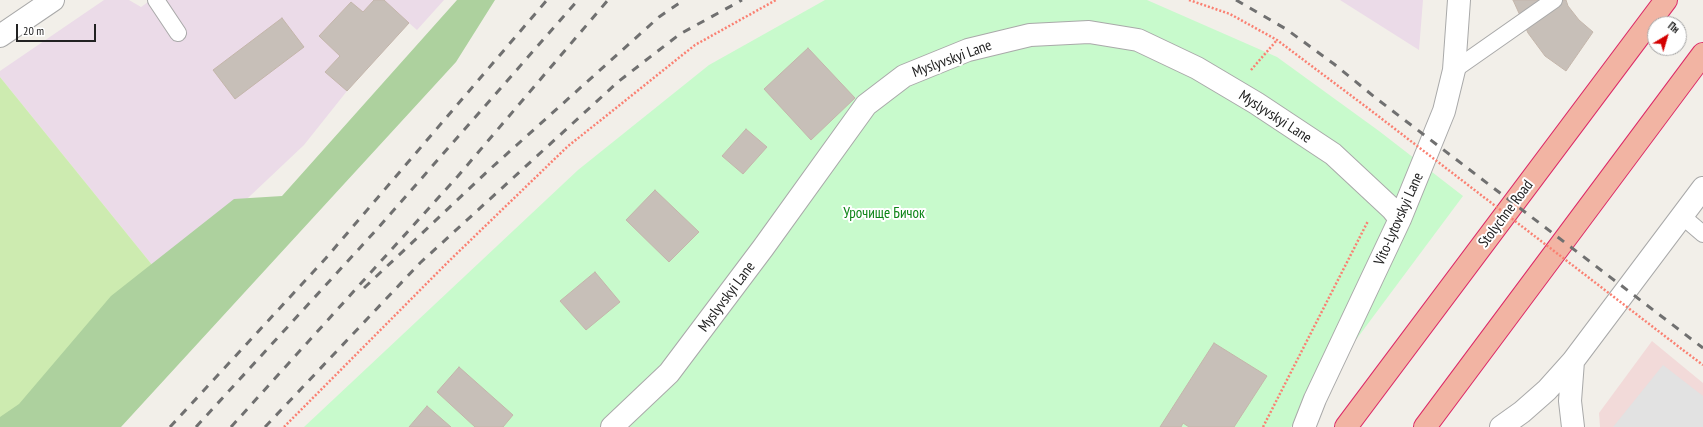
<!DOCTYPE html>
<html>
<head>
<meta charset="utf-8">
<style>
	body { margin:0 }
	#map { position:relative; width:1703px; height:427px; overflow:hidden; background:#f2efe9; font-family:"PT Sans Narrow",sans-serif }
	canvas { display:block }
	.north { position:absolute; left:1647px; top:16px; width:40px; height:40px; box-sizing:border-box; background:#fff; border:1px solid #a7a7a7; border-radius:50%; rotate:38deg; font-size:11px; font-weight:700; line-height:16px; text-align:center; color:#222 }
	.north::after { content:''; display:block; margin:auto; width:14px; height:18px; background:#d40000; clip-path:polygon(50% 0,100% 100%,50% 72%,0 100%) }
	.scale { position:absolute; left:16px; top:24px; width:80px; height:18px; box-sizing:border-box; border:2px solid #222; border-top:0; padding-left:5px; font-size:12px; line-height:14px; white-space:nowrap; color:#222; -webkit-text-stroke:3px #fff; paint-order:stroke }
</style>
</head>
<body>
<div id="map">
<canvas width="1703" height="427"></canvas>
<div class="north">Пн</div>
<div class="scale">20 m</div>
</div>
<script>
const ctx = document.querySelector('canvas').getContext('2d');
ctx.lineJoin = 'round';
function paint(path, color) {
  ctx.fillStyle = color;
  ctx.fill(path, 'evenodd');
}
function toPath(rows) {
  const path = new Path2D();
  for (const r of rows) {
    path.moveTo(r[0], r[1]);
    for (let i = 2; i < r.length; i += 2) path.lineTo(r[i], r[i + 1]);
  }
  return path;
}
function strokePath(path, color, width, dash) {
  ctx.strokeStyle = color;
  ctx.lineWidth = width;
  ctx.lineCap = dash ? 'butt' : 'round';
  ctx.setLineDash(dash || []);
  ctx.stroke(path);
}
function label(font, color, halo, rows, align = 'center') {
  ctx.font = font + ' "PT Sans Narrow",sans-serif';
  ctx.lineWidth = 4;
  ctx.setLineDash([]);
  ctx.textBaseline = 'middle';
  ctx.strokeStyle = halo;
  ctx.fillStyle = color;
  for (const [text, x, y, turn = 0] of rows) {
    ctx.save();
    ctx.translate(x, y);
    ctx.rotate((+turn || 0) * Math.PI / 180);
    ctx.textAlign = isNaN(turn) ? turn : align;
    if (halo) ctx.strokeText(text, 0, 0);
    ctx.fillText(text, 0, 0);
    ctx.restore();
  }
}
paint(toPath([
	[1652,341,1703,383,1703,427,1600,427,1599,413]
]), '#f2dad9');
paint(toPath([
	[104,0,129,0,141,7,151,0,444,0,417,30,409,23,347,91,304,145,177,265,153,266,0,77,0,71],
	[1340,0,1423,0,1419,50]
]), '#ebdbe8');
paint(toPath([
	[0,77,153,266,0,427]
]), '#cdebb0');
paint(toPath([
	[457,0,495,0,456,62,121,427,0,427,0,417,19,404,111,296,234,199,282,196]
]), '#add19e');
paint(toPath([
	[825,0,1147,0,1277,57,1379,131,1463,196,1291,427,304,427,578,170,709,65]
]), '#c8facc');
paint(toPath([
	[1663,365,1703,396,1703,427,1613,427]
]), '#e2e2e2');
const building = toPath([
	[374,0,384,0,409,23,347,91,325,72,340,56,319,36,351,2,363,12,374,0],
	[1513,0,1566,0,1568,6,1579,20,1593,32,1566,71,1545,56,1528,33,1513,0],
	[282,18,304,47,235,99,213,70,282,18],
	[808,48,855,98,811,140,764,89,808,48],
	[746,129,767,147,743,174,722,156,746,129],
	[655,190,699,232,669,262,626,220,655,190],
	[595,272,620,302,586,330,560,301,595,272],
	[1214,343,1267,376,1234,427,1189,427,1183,423,1181,427,1160,427,1214,343],
	[459,367,513,415,503,427,475,427,437,392,459,367],
	[427,406,451,427,409,427,427,406]
]);
paint(building, '#c7bfb8');
strokePath(building, '#c4b6ab', 1);
const service = toPath([
	[156,0,178,33],
	[1454,70,1554,0],
	[1682,216,1703,234]
]);
const minor = toPath([
	[1573,361,1570,401,1573,427],
	[612,427,669,373,763,248,866,105,904,76,968,50,1030,35,1089,32,1138,40,1197,68,1256,103,1333,154,1392,209,1400,219],
	[1304,427,1315,399,1400,219,1444,111,1454,70,1459,0],
	[1501,427,1522,412,1547,390,1573,361,1703,188]
]);
const tertiary = toPath([
	[0,36,53,0]
]);
const trunk = toPath([
	[1346,427,1666,0],
	[1425,427,1703,54]
]);
strokePath(service, '#a9a9a9', 18);
strokePath(minor, '#a9a9a9', 24);
strokePath(tertiary, '#a9a9a9', 24);
strokePath(trunk, '#dc2a67', 24);
strokePath(toPath([
	[1189,0,1230,14,1277,40,1369,109],
	[1251,70,1277,40],
	[1683,350,1703,365],
	[284,427,448,262,567,147,695,45,776,0],
	[1263,427,1368,221]
]), '#fa8072', 2.5, [2, 2]);
strokePath(service, '#fff', 16);
strokePath(minor, '#fff', 22);
strokePath(tertiary, '#fff', 22);
strokePath(trunk, '#f2b4a3', 22);
strokePath(toPath([
	[1236,0,1286,29,1334,64,1377,99,1703,348],
	[364,288,489,170,659,17,684,0],
	[170,427,326,258,547,0],
	[196,427,378,228,578,0],
	[231,427,458,176,608,0],
	[265,427,420,263,619,81,680,34,742,0]
]), '#707070', 3, [8, 8]);
strokePath(toPath([
	[1369,109,1683,350]
]), '#fa8072', 2.5, [2, 2]);
label('15px', '#222', '#fff', [
	["Myslyvskyi Lane",952,59,-20],
	["Myslyvskyi Lane",1275,117,33],
	["Stolychne Road",1506,214,-53],
	["Vito-Lytovskyi Lane",1399,219,-66],
	["Myslyvskyi Lane",727,297,-53]
]);
label('15px', '#0c8416', '#fff', [
	["Урочище Бичок",884,214]
]);
</script>
</body>
</html>
